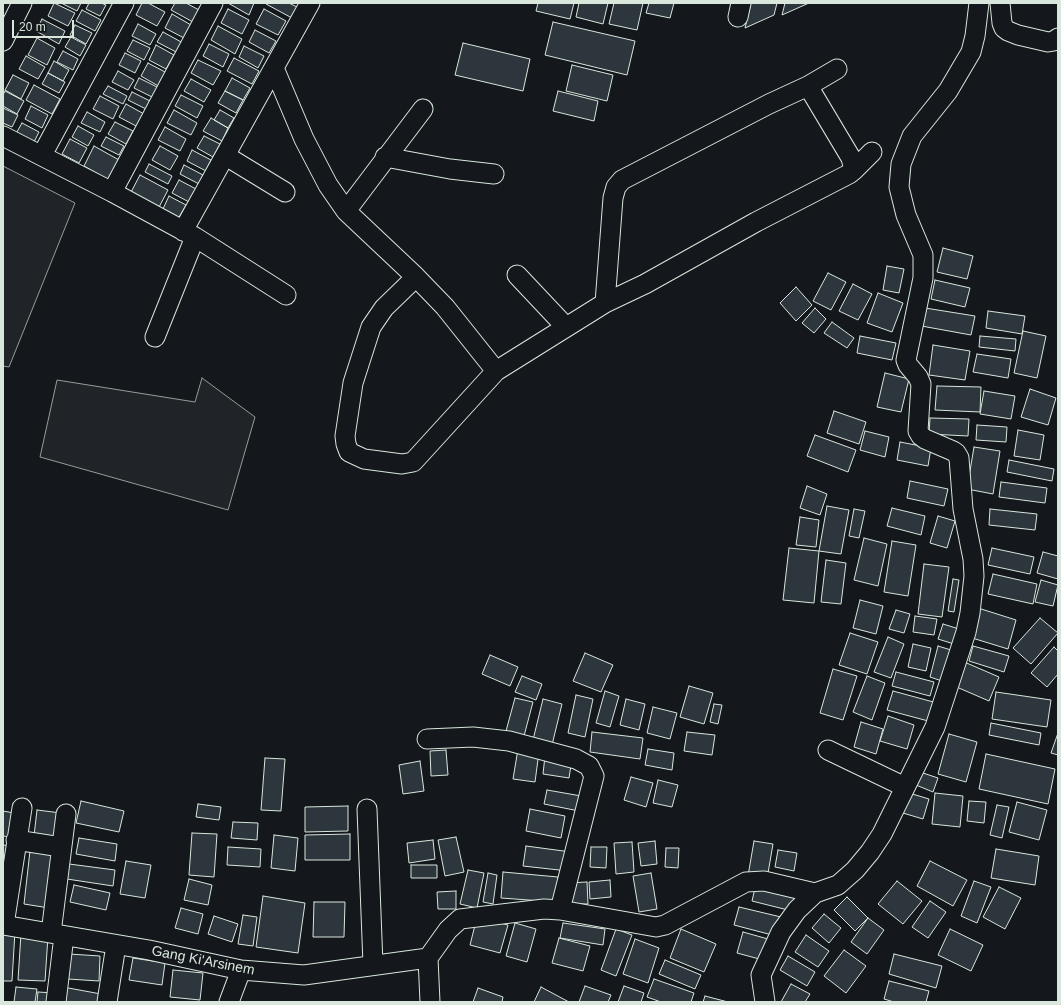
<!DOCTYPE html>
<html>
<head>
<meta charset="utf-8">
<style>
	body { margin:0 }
	#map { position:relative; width:1061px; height:1005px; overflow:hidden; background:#14181c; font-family:Helvetica,sans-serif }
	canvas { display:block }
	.frame { position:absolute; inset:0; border:4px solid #d8e6dc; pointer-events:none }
	.scale { position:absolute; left:12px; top:20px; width:62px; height:18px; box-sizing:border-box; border:2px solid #d8e6dc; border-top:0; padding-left:5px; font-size:12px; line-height:14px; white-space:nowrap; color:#d8e6dc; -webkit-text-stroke:3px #14181c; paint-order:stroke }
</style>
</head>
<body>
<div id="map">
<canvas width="1061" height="1005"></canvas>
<div class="frame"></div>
<div class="scale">20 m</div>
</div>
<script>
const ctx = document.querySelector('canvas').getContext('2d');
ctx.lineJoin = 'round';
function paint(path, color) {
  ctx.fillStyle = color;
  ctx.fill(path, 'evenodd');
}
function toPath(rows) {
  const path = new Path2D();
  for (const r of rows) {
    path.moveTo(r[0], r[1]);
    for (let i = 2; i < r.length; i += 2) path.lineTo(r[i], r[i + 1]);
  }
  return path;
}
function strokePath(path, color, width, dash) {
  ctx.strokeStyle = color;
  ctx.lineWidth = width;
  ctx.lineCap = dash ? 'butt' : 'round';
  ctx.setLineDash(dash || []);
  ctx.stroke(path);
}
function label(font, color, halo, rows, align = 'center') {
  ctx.font = font + ' Helvetica,sans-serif';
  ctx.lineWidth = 3;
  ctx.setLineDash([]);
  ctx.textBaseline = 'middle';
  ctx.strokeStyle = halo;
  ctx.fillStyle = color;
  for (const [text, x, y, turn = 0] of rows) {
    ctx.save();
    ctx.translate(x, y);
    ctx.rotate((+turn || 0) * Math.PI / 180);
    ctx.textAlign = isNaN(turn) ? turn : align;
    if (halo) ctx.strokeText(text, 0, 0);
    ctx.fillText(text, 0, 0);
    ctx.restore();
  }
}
const green = toPath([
	[3,166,75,203,9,367,3,366,3,166],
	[202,378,255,417,228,510,40,457,57,380,195,402,202,378]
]);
paint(green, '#202428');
strokePath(green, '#939e99', 1);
const building = toPath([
	[54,3,75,13,68,26,48,16,54,3],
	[61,3,81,3,77,11,61,3],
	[89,3,101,3,106,5,100,16,86,9,89,3],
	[142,3,148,3,165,12,157,26,136,15,142,3],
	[175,3,186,3,199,10,193,22,171,10,175,3],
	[228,3,254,3,249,15,228,3],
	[267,3,289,3,297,7,292,18,266,4,267,3],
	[538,3,574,3,570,19,536,11,538,3],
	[579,3,608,3,603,24,576,17,579,3],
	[614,3,643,3,637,30,609,24,614,3],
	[649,3,674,3,670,18,646,13,649,3],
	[751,3,777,3,774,15,745,28,751,3],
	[785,3,809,3,782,15,785,3],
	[228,9,249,20,242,34,221,23,228,9],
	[264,9,286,21,278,35,256,24,264,9],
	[82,10,101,20,95,31,76,21,82,10],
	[172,14,191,25,184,38,165,28,172,14],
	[42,19,65,31,59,44,36,31,42,19],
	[553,22,635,41,627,75,545,55,553,22],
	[138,24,156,34,150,45,132,36,138,24],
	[75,25,92,33,86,44,70,35,75,25],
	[218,26,242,39,235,54,211,40,218,26],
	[255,30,276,41,269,53,249,42,255,30],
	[163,32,183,43,178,53,157,42,163,32],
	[71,37,86,45,80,56,65,47,71,37],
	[37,38,55,48,47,65,28,55,37,38],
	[133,40,150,48,144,60,127,51,133,40],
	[463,43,530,59,523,91,455,75,463,43],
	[209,44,229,54,223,67,203,56,209,44],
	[156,45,174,55,166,69,149,60,156,45],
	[244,46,264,56,258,68,239,57,244,46],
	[63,51,78,59,73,70,57,62,63,51],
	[125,53,141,61,135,73,119,65,125,53],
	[26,56,45,67,38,79,19,69,26,56],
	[234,58,259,71,252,84,227,71,234,58],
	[198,60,221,71,213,85,191,73,198,60],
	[54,61,69,70,63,81,48,73,54,61],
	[148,63,167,73,160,87,141,76,148,63],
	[572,65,613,75,607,101,566,91,572,65],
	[118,71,134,80,128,90,112,82,118,71],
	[48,73,65,82,59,93,42,84,48,73],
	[13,75,29,83,21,99,5,90,13,75],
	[139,78,159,88,154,98,134,88,139,78],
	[232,78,250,88,243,100,225,91,232,78],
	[191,79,211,90,204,102,184,91,191,79],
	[34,85,60,99,52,114,26,100,34,85],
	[108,86,127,96,123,104,103,94,108,86],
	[5,91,24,101,17,114,3,106,3,95,5,91],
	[225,91,243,100,236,113,218,103,225,91],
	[558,91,598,101,594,121,553,111,558,91],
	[132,92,152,102,148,110,128,100,132,92],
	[181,95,203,106,197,118,175,106,181,95],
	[100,96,119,106,113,119,93,109,100,96],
	[126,104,144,114,138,127,119,117,126,104],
	[31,106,48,115,42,128,25,119,31,106],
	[3,108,18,115,12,127,3,123,3,108],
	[174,110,197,123,191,135,167,123,174,110],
	[220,110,234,118,228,128,214,120,220,110],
	[87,112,105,122,100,132,81,123,87,112],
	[211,118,228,128,222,141,203,131,211,118],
	[115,122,133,131,126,144,108,134,115,122],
	[22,123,39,132,32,146,14,137,22,123],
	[78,126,94,135,88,146,72,137,78,126],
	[165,127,186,139,180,151,158,140,165,127],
	[204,136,220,144,213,157,197,148,204,136],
	[106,137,124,146,119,155,101,146,106,137],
	[70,139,87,148,79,163,62,154,70,139],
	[94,146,119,160,109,180,84,166,94,146],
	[160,146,178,156,170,170,152,160,160,146],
	[192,150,211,160,206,171,187,161,192,150],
	[149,164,172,176,168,184,145,172,149,164],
	[184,165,203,175,199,184,180,174,184,165],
	[140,175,168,190,157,211,129,196,140,175],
	[179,180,196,189,189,202,172,193,179,180],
	[169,196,186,205,178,219,162,211,169,196],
	[943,248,973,256,967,279,937,272,943,248],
	[887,266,904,269,899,293,883,290,887,266],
	[828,273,846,282,831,310,813,301,828,273],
	[935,280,970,288,965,307,931,299,935,280],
	[853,284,872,294,858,320,839,311,853,284],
	[796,287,812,305,796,321,780,303,796,287],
	[878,293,903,303,892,332,867,323,878,293],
	[919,307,975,316,971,335,916,325,919,307],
	[815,308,826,319,814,333,802,323,815,308],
	[988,311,1025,316,1022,334,986,328,988,311],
	[832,322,854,338,847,348,824,333,832,322],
	[1023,331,1046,336,1037,378,1014,373,1023,331],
	[860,336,896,343,892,360,857,353,860,336],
	[980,336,1016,339,1015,351,979,347,980,336],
	[933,345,970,351,965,380,929,375,933,345],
	[977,354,1011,359,1008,378,973,372,977,354],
	[885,373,909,379,901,412,877,407,885,373],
	[937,386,981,387,980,412,935,410,937,386],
	[1030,389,1056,398,1048,425,1021,417,1030,389],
	[984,391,1015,396,1011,419,980,414,984,391],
	[834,411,866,422,859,444,827,433,834,411],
	[930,418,969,419,968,436,929,434,930,418],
	[977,425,1007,427,1006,442,976,440,977,425],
	[1018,430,1044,435,1040,460,1014,456,1018,430],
	[865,431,889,437,885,457,860,450,865,431],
	[815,435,856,450,848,472,807,456,815,435],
	[900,442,931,448,928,466,897,460,900,442],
	[974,447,1000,451,993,494,967,489,974,447],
	[1009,460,1054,469,1052,481,1007,472,1009,460],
	[910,481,948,489,944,506,907,498,910,481],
	[1001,482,1047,488,1045,503,999,497,1001,482],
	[807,486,827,494,820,515,800,508,807,486],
	[827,506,849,510,841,554,819,551,827,506],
	[892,508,925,516,921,535,887,526,892,508],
	[854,509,865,511,859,538,849,536,854,509],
	[990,509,1037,514,1035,530,989,525,990,509],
	[938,516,955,521,947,548,930,543,938,516],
	[800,517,819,520,816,547,796,545,800,517],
	[864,538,887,544,878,586,854,580,864,538],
	[892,541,916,545,908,596,884,592,892,541],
	[789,548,819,551,814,603,783,600,789,548],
	[992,548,1034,557,1030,574,988,565,992,548],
	[1043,552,1058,556,1058,579,1037,573,1043,552],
	[826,560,846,563,841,604,821,602,826,560],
	[924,564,949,567,942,617,918,614,924,564],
	[993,574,1037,584,1033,604,988,594,993,574],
	[953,579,959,580,954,612,948,611,953,579],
	[1041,580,1058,585,1053,606,1035,602,1041,580],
	[860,600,883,606,876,634,853,628,860,600],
	[978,608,1016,620,1008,649,969,637,978,608],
	[896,610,910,614,904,633,889,629,896,610],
	[915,616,937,619,934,635,913,632,915,616],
	[1040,618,1058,633,1031,664,1013,648,1040,618],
	[943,624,959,629,954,644,938,639,943,624],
	[850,633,878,642,867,674,839,665,850,633],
	[888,637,904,644,891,678,874,672,888,637],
	[913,644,931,648,926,671,908,667,913,644],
	[938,646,951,650,942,681,930,677,938,646],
	[973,646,1009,656,1004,672,969,661,973,646],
	[1054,647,1058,651,1058,674,1047,687,1031,673,1054,647],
	[585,653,613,665,601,692,573,681,585,653],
	[490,655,518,667,510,686,482,674,490,655],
	[962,661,999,677,989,701,952,685,962,661],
	[833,669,857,676,843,720,820,713,833,669],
	[896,672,934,682,930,696,892,686,896,672],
	[522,676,542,684,536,700,515,692,522,676],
	[867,676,885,683,872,720,853,712,867,676],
	[689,686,713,693,704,724,680,717,689,686],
	[605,691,619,696,610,727,596,723,605,691],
	[893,691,937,703,932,722,887,710,893,691],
	[996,692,1051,700,1047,727,992,719,996,692],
	[576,695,593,699,585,737,568,733,576,695],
	[515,698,533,702,524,736,506,731,515,698],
	[543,699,562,704,551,749,532,744,543,699],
	[626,699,645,704,639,730,620,725,626,699],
	[714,704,722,705,718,724,710,722,714,704],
	[653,707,677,713,670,739,647,733,653,707],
	[888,716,914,725,907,749,880,741,888,716],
	[861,722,883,729,876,754,854,747,861,722],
	[991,723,1041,733,1039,745,989,735,991,723],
	[592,732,643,738,640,759,590,752,592,732],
	[687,732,715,735,712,755,684,751,687,732],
	[1058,733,1058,755,1051,753,1058,733],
	[949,734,977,742,966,782,938,774,949,734],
	[518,749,539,752,535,782,513,779,518,749],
	[648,749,674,753,672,770,645,765,648,749],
	[446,750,448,775,431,776,430,751,446,750],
	[986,754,1055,769,1048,804,979,789,986,754],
	[545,756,572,759,569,778,543,774,545,756],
	[265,758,285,759,281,811,261,810,265,758],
	[420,761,424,791,403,794,399,765,420,761],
	[920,772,938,778,933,792,916,785,920,772],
	[631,777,653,783,646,807,624,800,631,777],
	[658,780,678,785,672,807,653,803,658,780],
	[547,790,587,797,584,812,544,804,547,790],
	[909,793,929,799,923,819,903,813,909,793],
	[935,793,963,796,960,827,932,824,935,793],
	[81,801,124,811,119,832,76,823,81,801],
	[969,801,986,802,984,823,967,821,969,801],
	[1017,802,1047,810,1039,840,1009,832,1017,802],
	[198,804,221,807,219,820,196,817,198,804],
	[997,805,1009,807,1002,838,990,835,997,805],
	[348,806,348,831,305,832,305,807,348,806],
	[530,809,565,816,561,838,526,831,530,809],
	[37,810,61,813,58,838,34,836,37,810],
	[3,811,14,813,11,837,3,836,3,811],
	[233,822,258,823,257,840,231,838,233,822],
	[192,833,217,834,214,877,189,875,192,833],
	[350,834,350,860,305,860,305,835,350,834],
	[274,835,298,838,295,871,271,868,274,835],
	[456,837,464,872,445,876,438,840,456,837],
	[79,838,117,844,115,861,76,854,79,838],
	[433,840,435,859,409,863,407,843,433,840],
	[655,841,657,864,641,866,638,843,655,841],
	[754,841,773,844,767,879,748,876,754,841],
	[632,842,634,872,616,874,614,843,632,842],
	[3,845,12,846,3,869,3,845],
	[526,846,571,852,568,871,523,866,526,846],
	[228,847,261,849,260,867,227,865,228,847],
	[591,847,607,847,606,868,590,867,591,847],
	[666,848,679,848,678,868,665,867,666,848],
	[996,849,1039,856,1035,885,991,878,996,849],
	[778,850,797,853,794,871,775,867,778,850],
	[30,851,56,854,49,908,24,904,30,851],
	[126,861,151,865,145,898,120,894,126,861],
	[930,861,967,880,953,906,917,886,930,861],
	[69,864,115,870,113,886,67,879,69,864],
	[411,865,437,865,437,878,411,878,411,865],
	[468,870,484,873,477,908,460,904,468,870],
	[503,872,558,877,556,902,501,898,503,872],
	[488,873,497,875,493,904,483,902,488,873],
	[651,873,657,909,639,912,633,876,651,873],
	[189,879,212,885,208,905,184,900,189,879],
	[610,880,611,897,590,899,589,882,610,880],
	[897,881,922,901,903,924,878,904,897,881],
	[974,881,991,887,977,923,961,916,974,881],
	[587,882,588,904,569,904,568,883,587,882],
	[74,885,110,893,106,910,70,902,74,885],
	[999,887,1021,898,1005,929,983,917,999,887],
	[755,888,795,898,792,911,752,901,755,888],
	[456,891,456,909,438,909,437,892,456,891],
	[263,896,305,903,298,953,256,947,263,896],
	[847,897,868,918,855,931,834,910,847,897],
	[930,901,946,912,928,938,912,927,930,901],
	[314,902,345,902,344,937,313,937,314,902],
	[739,907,781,917,776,936,734,925,739,907],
	[181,908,203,914,198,934,175,928,181,908],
	[824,914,841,928,829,943,812,928,824,914],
	[243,915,257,917,253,946,238,944,243,915],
	[214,916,238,924,232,942,208,934,214,916],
	[477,917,508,925,500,953,470,945,477,917],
	[868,918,884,930,867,954,851,942,868,918],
	[515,923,536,929,527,962,506,956,515,923],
	[563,923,605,929,603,945,560,938,563,923],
	[616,929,632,935,616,976,601,970,616,929],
	[681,929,716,944,704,972,670,958,681,929],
	[950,929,983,945,971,971,938,955,950,929],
	[3,930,15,931,12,981,3,981,3,930],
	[743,932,768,939,763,960,737,953,743,932],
	[21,934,48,936,45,981,18,980,21,934],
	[806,935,829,951,818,967,795,952,806,935],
	[559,938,590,946,583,971,552,963,559,938],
	[635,939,659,948,648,983,623,974,635,939],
	[844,950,866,966,846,993,824,976,844,950],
	[69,954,100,956,99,981,68,979,69,954],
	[894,954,942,966,936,988,889,974,894,954],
	[788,956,815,972,807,986,780,970,788,956],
	[133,958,165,963,162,985,129,980,133,958],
	[665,960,701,975,695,989,659,974,665,960],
	[173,970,203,973,200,1000,170,997,173,970],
	[654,979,694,993,691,1002,661,1002,647,997,654,979],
	[889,981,929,991,926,1002,894,1002,884,999,889,981],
	[791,984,810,994,805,1002,781,1002,791,984],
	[585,986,611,995,608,1002,579,1002,585,986],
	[624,986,644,993,641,1002,618,1002,624,986],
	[16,987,37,989,35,1002,14,1002,16,987],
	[63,987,101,994,100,1002,60,1002,63,987],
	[541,987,569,1002,534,1002,541,987],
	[478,988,503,997,502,1002,473,1002,478,988],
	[38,992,54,993,53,1002,37,1002,38,992],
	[705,996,728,1002,703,1002,705,996]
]);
paint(building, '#2c363c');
strokePath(building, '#d8e6dc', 1);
const minor = toPath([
	[1000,3,1002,23,1004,28,1008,31,1018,35,1048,42,1054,41,1058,38],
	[738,17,741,3],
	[3,41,22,3],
	[274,68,304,139,328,185,346,211,416,277,445,307,496,371],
	[3,136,112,192,195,237,286,295],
	[42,155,124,3],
	[226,156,285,192],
	[385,157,450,169,494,174],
	[854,170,872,152],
	[112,192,213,3],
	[346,211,423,109],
	[183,231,310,3],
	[517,275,566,327],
	[416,277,384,308,371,327,353,383,345,436,346,444,349,452,364,459,402,464,413,462,496,371,605,303,645,284,756,222,849,174,854,170,851,158,808,86],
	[605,303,613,198,616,187,622,180,769,104,808,86,837,69],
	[155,337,195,237],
	[427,739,473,737,509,741,576,759,589,766,594,776,560,910],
	[828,750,905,787],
	[367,809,373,965],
	[16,840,61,847],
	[3,925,149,950,241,970,304,975,428,958],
	[4,925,22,808],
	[51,933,66,814],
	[56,1002,64,936],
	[107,1002,116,945],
	[229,1002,241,970],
	[430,1002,428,958,448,930,460,919,544,909,560,910,656,927,665,925,746,882,764,881,815,893],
	[765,1002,761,975,781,932,797,910,815,893,838,885,855,870,870,852,882,834,935,727,966,632,970,613,974,576,973,559,963,509,959,458,956,453,953,451,925,439,921,436,918,431,921,384,918,377,908,365,906,360,923,278,923,255,906,215,899,187,901,164,912,136,948,91,971,52,975,36,979,3]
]);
strokePath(minor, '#d8e6dc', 21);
strokePath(minor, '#14181c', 19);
label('14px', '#d8e6dc', '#14181c', [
	["Gang Ki'Arsinem",203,961,11]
]);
</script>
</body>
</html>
